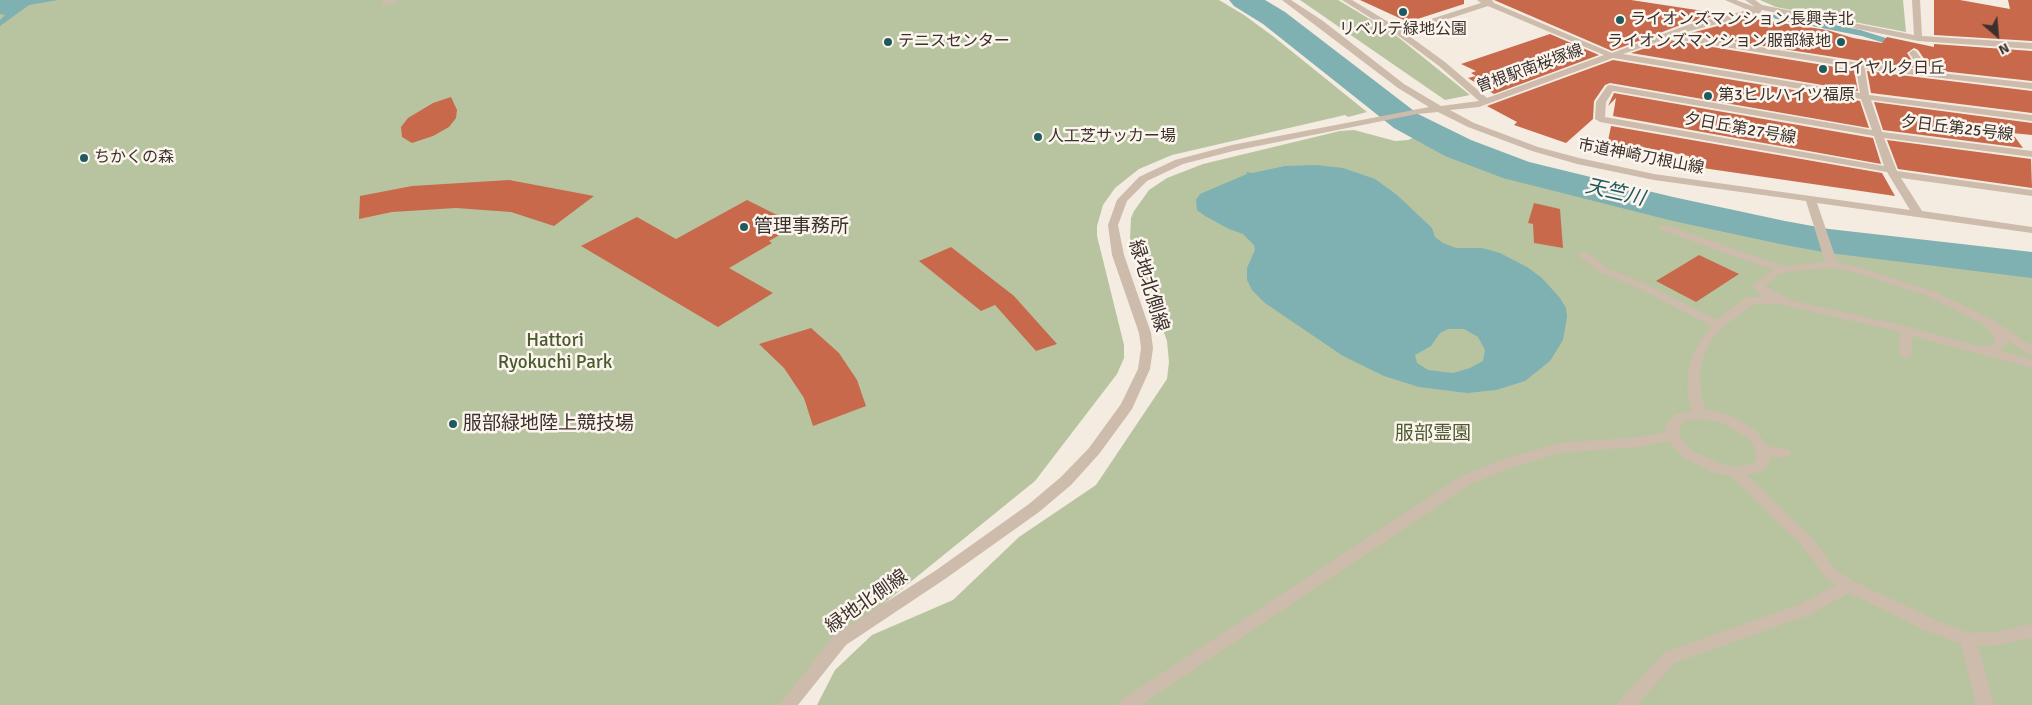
<!DOCTYPE html>
<html>
<head>
<meta charset="utf-8">
<style>
	body { margin:0 }
	#map { position:relative; width:2032px; height:705px; overflow:hidden; background:#f4ebe1; font-family:Signika,sans-serif }
	canvas { display:block }
	.north { position:absolute; left:1972px; top:10px; width:50px; height:50px; -webkit-text-stroke:4px #fbf5ee; paint-order:stroke; rotate:153deg; font-size:14px; font-weight:700; line-height:20px; text-align:center; color:#3b302b }
	.north::after { content:''; display:block; margin:auto; width:18px; height:22px; background:#3b302b; clip-path:polygon(50% 0,100% 100%,50% 72%,0 100%) }
</style>
</head>
<body>
<div id="map">
<canvas width="2032" height="705"></canvas>
<div class="north">N</div>
</div>
<script>
const ctx = document.querySelector('canvas').getContext('2d');
ctx.lineJoin = 'round';
function paint(path, color) {
  ctx.fillStyle = color;
  ctx.fill(path, 'evenodd');
}
function toPath(rows) {
  const path = new Path2D();
  for (const r of rows) {
    path.moveTo(r[0], r[1]);
    for (let i = 2; i < r.length; i += 2) path.lineTo(r[i], r[i + 1]);
  }
  return path;
}
function strokePath(path, color, width, dash) {
  ctx.strokeStyle = color;
  ctx.lineWidth = width;
  ctx.lineCap = dash ? 'butt' : 'round';
  ctx.setLineDash(dash || []);
  ctx.stroke(path);
}
function label(font, color, halo, rows, align = 'center') {
  ctx.font = font + ' Signika,"Noto Sans JP",sans-serif';
  ctx.lineWidth = 5;
  ctx.setLineDash([]);
  ctx.textBaseline = 'middle';
  ctx.strokeStyle = halo;
  ctx.fillStyle = color;
  for (const [text, x, y, turn = 0] of rows) {
    ctx.save();
    ctx.translate(x, y);
    ctx.rotate((+turn || 0) * Math.PI / 180);
    ctx.textAlign = isNaN(turn) ? turn : align;
    if (halo) ctx.strokeText(text, 0, 0);
    ctx.fillText(text, 0, 0);
    ctx.restore();
  }
}
paint(toPath([
	[0,0,1219,0,1244,15,1274,37,1367,112,1348,117,1345,115,1172,155,1139,169,1115,188,1103,205,1097,226,1097,236,1124,345,1124,358,1117,374,1035,481,856,626,786,705,0,705],
	[1300,0,1338,0,1393,33,1470,95,1445,100],
	[1760,0,1903,0,1906,32,1776,7],
	[1354,130,1395,141,1408,140,1420,135,1475,162,1527,179,1727,227,1842,250,2032,273,2032,705,817,705,835,670,872,635,953,600,1019,537,1096,485,1167,379,1169,362,1167,341,1130,238,1131,218,1134,211,1149,190,1167,178,1203,164,1340,131]
]), '#b8c4a0');
paint(toPath([
	[0,0,58,0,29,5,0,26,0,20,5,15,0,14],
	[1316,165,1343,168,1375,179,1397,195,1432,228,1435,237,1443,243,1456,248,1482,248,1500,253,1527,267,1542,278,1560,298,1566,308,1567,317,1563,340,1550,361,1525,381,1496,390,1467,393,1419,387,1384,376,1343,356,1265,303,1252,290,1247,280,1247,268,1255,250,1254,245,1243,234,1229,229,1205,216,1197,210,1196,200,1200,194,1247,174,1246,172,1252,173,1285,166],
	[1448,329,1464,329,1478,337,1485,350,1483,361,1470,368,1453,373,1428,370,1417,363,1415,355,1431,346,1440,333]
]), '#7fb0b2');
strokePath(toPath([
	[1776,16,1861,33,1893,43]
]), '#7fb0b2', 5.5);
paint(toPath([
	[1229,0,1265,0,1285,12,1418,114,1471,140,1529,162,1673,197,1785,221,1829,229,2032,252,2032,278,1829,253,1785,245,1673,221,1503,178,1445,156,1394,128,1263,24,1234,6,1229,0]
]), '#7fb0b2');
paint(toPath([
	[1360,0,1464,0,1464,4,1408,22],
	[1494,0,1631,0,1723,14,1686,23,1612,51],
	[1934,0,1960,0,2010,9,2008,0,2032,0,2032,41,1934,35],
	[1748,18,1827,30,1853,38,1882,43,1887,37,1934,47,1934,44,2032,51,2032,81,1932,70,1918,50,1914,48,1907,53,1917,68,1860,61,1687,34],
	[1550,34,1599,55,1494,94,1468,78,1476,76,1471,73,1476,71,1461,64],
	[1669,40,1854,70,1858,91,1631,53],
	[1613,60,1860,101,1869,128,1610,83,1605,85,1594,101,1593,119,1566,143,1514,125,1517,122,1487,106],
	[1867,71,2032,91,2032,113,1871,93],
	[1614,93,1873,138,1881,164,1613,116,1616,98,1608,106],
	[451,97,457,110,456,118,449,127,433,136,412,143,402,137,401,127,408,118,433,103],
	[1874,102,2032,123,2032,135,2012,133,2023,148,1883,130],
	[1611,126,1882,173,1895,196,1689,166,1689,156,1640,147,1639,159,1613,154,1614,147,1607,146],
	[1887,140,2031,159,2032,188,1898,169],
	[509,180,594,196,554,226,511,212,456,208,392,212,359,219,360,196,412,186],
	[747,200,797,225,769,241,772,243,729,268,773,293,718,327,581,246,637,217,676,239],
	[1534,203,1560,209,1563,248,1534,243,1533,224,1528,223],
	[951,247,1014,296,1057,344,1036,351,995,305,981,311,919,261],
	[1699,255,1739,274,1696,302,1656,281],
	[811,328,839,353,857,380,866,406,813,426,804,398,784,368,759,344]
]), '#c8694b');
paint(toPath([
	[387,0,399,0,388,5,382,5,382,1,387,0],
	[1282,0,1291,0,1323,21,1404,84,1441,106,1479,101,1439,66,1396,34,1342,0,1352,0,1400,29,1481,3,1477,0,1492,0,1494,3,1612,53,1687,25,1748,10,1725,0,1736,0,1755,7,1745,0,1755,0,1762,5,1914,35,1912,0,1920,0,1922,36,2032,43,2032,49,1918,41,1762,10,1760,13,1678,34,1860,63,1921,70,1909,53,1913,50,1916,51,1931,72,2032,83,2032,89,1865,69,1869,95,2032,115,2032,121,1871,100,1882,132,2032,151,2032,157,1884,138,1897,171,2032,190,2032,196,1901,178,1922,211,2032,227,2032,233,1817,203,1837,262,1859,267,1933,291,1990,318,2032,346,2032,356,2008,341,2001,351,2032,359,2032,368,1912,336,1911,355,1905,359,1899,355,1900,332,1778,304,1753,304,1722,328,1711,341,1704,355,1700,373,1701,393,1706,410,1723,413,1739,420,1758,432,1767,446,1789,450,1791,453,1789,456,1784,458,1771,456,1766,468,1760,472,1747,475,1813,539,1837,571,1855,582,1934,619,1969,633,1993,632,2032,624,2032,638,1993,646,1978,646,1994,705,1976,705,1961,644,1922,629,1849,593,1809,615,1675,663,1637,705,1617,705,1620,700,1663,653,1797,605,1836,585,1827,579,1803,547,1731,476,1714,473,1684,458,1674,449,1669,441,1638,447,1560,453,1514,467,1471,484,1141,705,1118,705,1121,700,1461,476,1504,459,1560,443,1638,437,1666,432,1665,428,1668,422,1676,414,1692,411,1687,393,1688,373,1692,355,1711,326,1638,288,1601,273,1579,256,1577,254,1579,252,1587,252,1609,269,1646,284,1717,320,1746,297,1764,297,1759,294,1752,286,1773,270,1661,230,1660,228,1661,226,1669,226,1784,266,1825,262,1806,201,1654,180,1577,164,1532,151,1468,127,1438,112,1417,114,1233,151,1183,164,1147,181,1127,201,1118,225,1124,255,1151,333,1153,348,1150,369,1132,409,1099,454,1071,485,1039,512,945,579,846,645,798,705,779,705,834,635,935,571,1029,504,1061,477,1089,448,1121,404,1138,369,1141,348,1139,333,1112,255,1108,225,1117,200,1139,177,1175,160,1232,145,1429,107,1398,88,1282,0],
	[1488,6,1604,55,1487,98,1445,62,1405,33,1488,6],
	[1669,38,1856,68,1860,93,1623,54,1669,38],
	[1613,58,1861,99,1872,130,1610,85,1607,86,1596,102,1595,119,1600,122,1887,172,1910,210,1654,174,1579,158,1538,147,1474,123,1450,110,1479,107,1613,58],
	[1613,91,1874,136,1884,166,1605,117,1606,102,1613,91],
	[1832,268,1853,272,1925,295,1982,324,1992,333,1996,342,1992,345,1978,346,1906,326,1790,300,1765,286,1778,275,1792,271,1832,268],
	[1700,419,1720,422,1748,438,1756,450,1756,461,1751,464,1735,467,1722,464,1694,452,1684,443,1680,436,1679,428,1685,421,1700,419]
]), '#cdbbac');
for (const [x, y, r, color] of [
	[1403,12,5,"#1f5a5e"],
	[1620,20,5,"#1f5a5e"],
	[888,42,5,"#1f5a5e"],
	[1841,42,5,"#1f5a5e"],
	[1823,69,5,"#1f5a5e"],
	[1708,96,5,"#1f5a5e"],
	[1038,137,5,"#1f5a5e"],
	[84,158,5,"#1f5a5e"],
	[744,227,5,"#1f5a5e"],
	[453,424,5,"#1f5a5e"]
]) {
  const dot = new Path2D();
  dot.arc(x, y, r, 0, 2 * Math.PI);
  ctx.fillStyle = color;
  ctx.fill(dot);
  strokePath(dot, '#fbf5ee', 2);
}
label('16px', '#3b302b', '#fbf5ee', [
	["ライオンズマンション長興寺北",1630,20],
	["リベルテ緑地公園",1403,30,"center"],
	["テニスセンター",898,42],
	["ライオンズマンション服部緑地",1831,42,"right"],
	["ロイヤル夕日丘",1833,69],
	["第3ヒルハイツ福原",1718,96],
	["人工芝サッカー場",1048,137],
	["ちかくの森",94,158]
], 'left');
label('16px', '#3b302b', '#fbf5ee', [
	["曽根駅南桜塚線",1530,69,-20],
	["夕日丘第27号線",1740,129,10],
	["夕日丘第25号線",1957,129,7],
	["市道神崎刀根山線",1641,157,11]
]);
label('19px', '#3b302b', '#fbf5ee', [
	["管理事務所",754,227],
	["服部緑地陸上競技場",463,424]
], 'left');
label('19px', '#3b302b', '#fbf5ee', [
	["緑地北側線",1148,286,73],
	["緑地北側線",867,602,-35]
]);
label('19px', '#4a5a2e', '#fbf5ee', [
	["Hattori",555,341],
	["Ryokuchi Park",555,363],
	["服部霊園",1433,434]
]);
label('italic 20px', '#1f5a5e', '#fbf5ee', [
	["天竺川",1615,193,13]
]);
</script>
</body>
</html>
